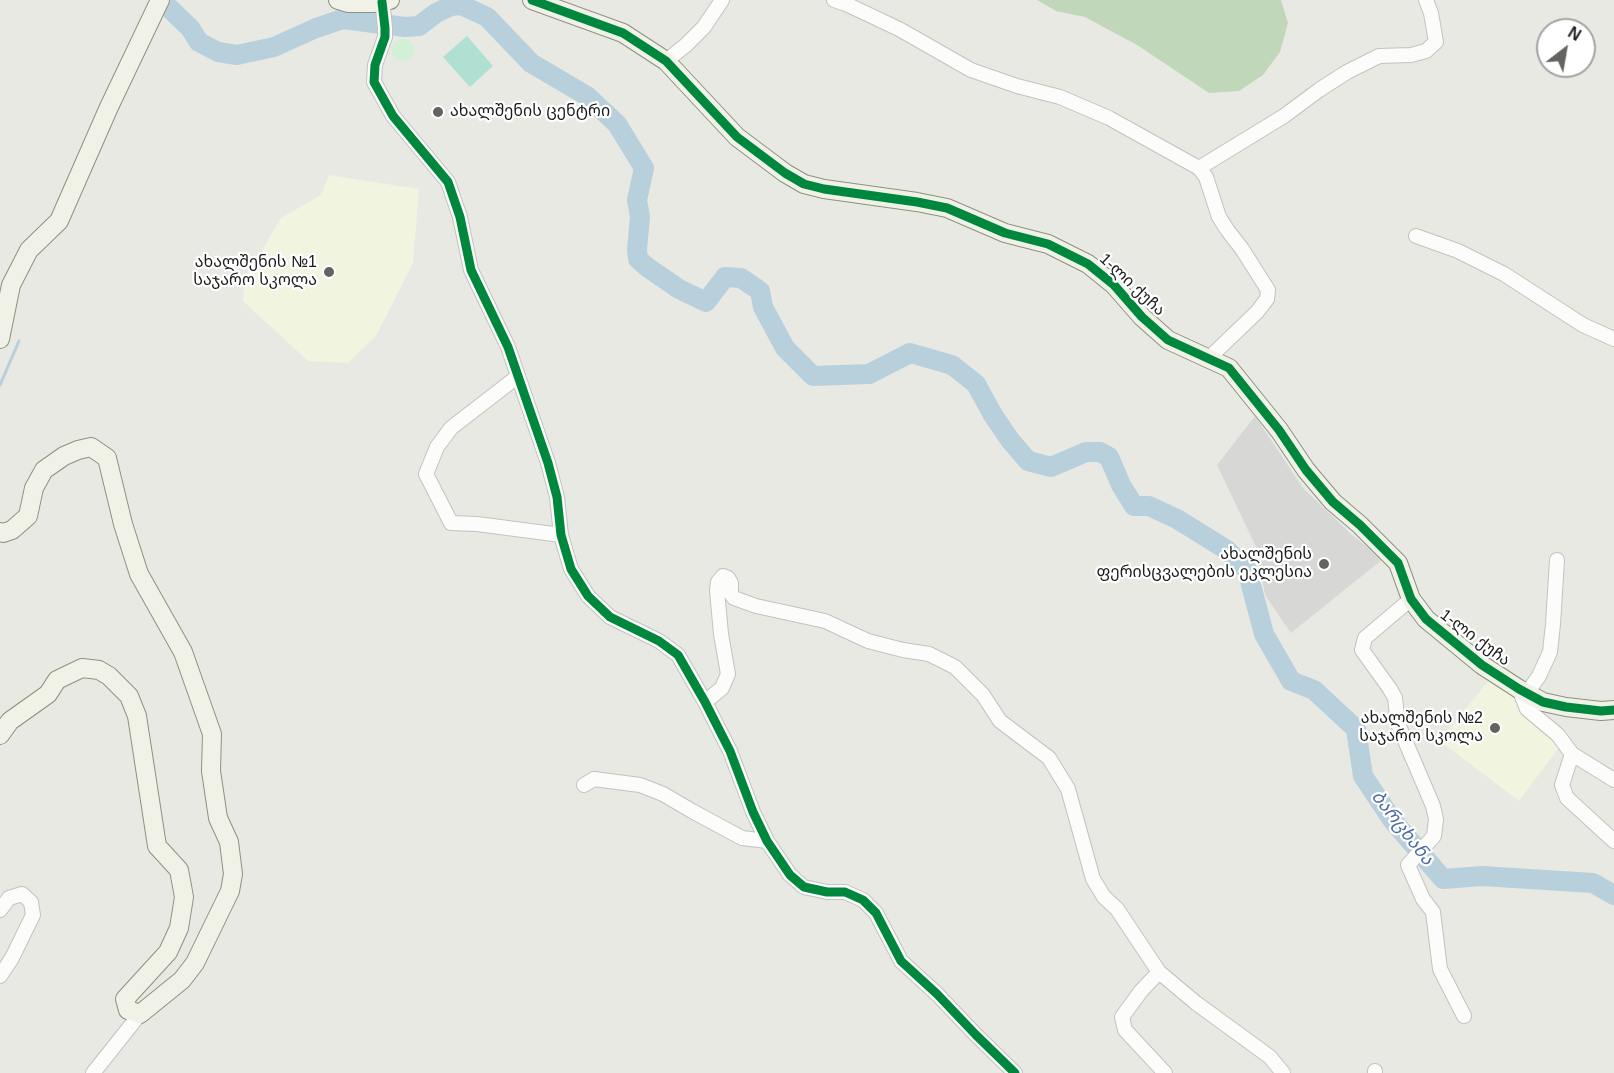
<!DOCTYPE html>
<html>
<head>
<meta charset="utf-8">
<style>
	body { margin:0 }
	#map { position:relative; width:1614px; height:1073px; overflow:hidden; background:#e9e9e4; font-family:Helvetica,sans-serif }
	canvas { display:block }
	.north { position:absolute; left:1536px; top:18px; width:60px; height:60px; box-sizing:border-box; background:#fff; border:2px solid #a4a4a4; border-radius:50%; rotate:31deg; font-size:16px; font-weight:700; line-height:24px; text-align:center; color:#1b1b1b }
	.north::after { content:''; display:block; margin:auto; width:21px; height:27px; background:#636361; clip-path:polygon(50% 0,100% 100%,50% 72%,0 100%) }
</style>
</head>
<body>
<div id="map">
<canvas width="1614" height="1073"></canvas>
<div class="north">N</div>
</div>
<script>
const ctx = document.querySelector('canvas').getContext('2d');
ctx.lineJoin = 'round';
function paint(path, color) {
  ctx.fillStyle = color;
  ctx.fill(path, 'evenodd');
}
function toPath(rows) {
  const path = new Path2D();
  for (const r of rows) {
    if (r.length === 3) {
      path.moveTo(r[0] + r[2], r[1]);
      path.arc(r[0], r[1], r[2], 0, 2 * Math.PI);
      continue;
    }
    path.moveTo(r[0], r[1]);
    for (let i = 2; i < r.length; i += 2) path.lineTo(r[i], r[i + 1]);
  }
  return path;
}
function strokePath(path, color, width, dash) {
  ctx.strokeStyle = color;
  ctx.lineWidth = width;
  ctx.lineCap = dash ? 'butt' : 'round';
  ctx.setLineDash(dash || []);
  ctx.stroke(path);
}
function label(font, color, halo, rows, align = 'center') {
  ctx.font = font + ' Helvetica,"Noto Sans Georgian",sans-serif';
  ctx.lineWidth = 4.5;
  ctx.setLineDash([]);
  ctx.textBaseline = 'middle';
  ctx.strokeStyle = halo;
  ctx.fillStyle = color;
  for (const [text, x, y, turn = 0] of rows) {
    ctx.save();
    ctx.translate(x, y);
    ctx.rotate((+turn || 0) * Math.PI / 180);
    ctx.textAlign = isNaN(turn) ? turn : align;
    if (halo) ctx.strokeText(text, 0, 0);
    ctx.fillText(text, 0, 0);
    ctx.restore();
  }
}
paint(toPath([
	[329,175,419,189,413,263,376,336,348,363,308,361,243,301,244,280,281,218,321,195],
	[1490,679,1518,699,1524,716,1560,746,1519,801,1440,741]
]), '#f1f4de');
paint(toPath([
	[1255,416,1303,488,1352,535,1383,559,1291,633,1265,595,1257,549,1217,465]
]), '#d7d7d5');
paint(toPath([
	[1037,0,1281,0,1288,23,1280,52,1263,75,1239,91,1209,93,1137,45,1085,17,1056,11]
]), '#c0d7ba');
paint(toPath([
	[403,50,11]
]), '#d1f0d6');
paint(toPath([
	[467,36,493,66,470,87,443,57]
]), '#b0e0d2');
strokePath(toPath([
	[0,385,19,341]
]), '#b8cfdc', 3);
strokePath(toPath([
	[161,0,190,28,199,42,218,52,237,55,274,47,316,28,343,19,405,27,419,26,436,13,451,6,461,5,487,17,531,63,587,96,617,124,644,168,637,200,640,217,637,250,638,259,647,267,679,289,706,302,725,277,741,278,760,291,763,307,785,348,813,376,869,374,910,353,952,365,976,384,993,415,1010,440,1028,461,1051,467,1086,452,1100,452,1109,457,1121,485,1134,506,1149,506,1177,519,1227,550,1247,570,1264,634,1291,681,1314,690,1356,729,1363,776,1393,821,1443,879,1482,876,1593,883,1614,895]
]), '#b8cfdc', 20);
const street = toPath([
	[834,0,846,4,899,29,971,70,1017,86,1060,97,1109,118,1199,168,1206,177,1219,217,1228,231,1242,249,1268,290,1267,299,1257,312,1209,358],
	[383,8,385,28,385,37,375,65,374,82,393,116,448,182,460,217,471,270,508,347,548,463,557,497,561,535,571,569,588,596,610,617,659,641,678,655,705,702,730,751,753,812,767,841,790,875,804,887,827,892,845,892,863,900,876,913,901,961,937,994,976,1035,1015,1073],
	[666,61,686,45,704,27,722,0],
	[1199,168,1284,116,1319,90,1347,72,1379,56,1411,55,1426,51,1436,42,1431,13,1426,0],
	[1416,236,1458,251,1504,274,1583,325,1614,339],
	[517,377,451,428,437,447,426,474,451,523,477,524,561,535],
	[1411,599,1365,638,1362,650,1390,689,1395,698,1398,724,1433,806,1436,819,1434,836,1408,865,1423,899,1433,912,1440,969,1464,1016],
	[1519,689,1527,709,1558,735,1572,754,1562,785,1567,798,1614,841],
	[1527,693,1539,676,1550,652,1553,624,1557,560],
	[705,702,722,688,728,674,721,634,717,590,718,582,723,576,728,578,731,583,731,594,734,598,756,606,825,621,868,641,903,650,929,654,955,667,983,695,1000,721,1049,758,1068,789,1093,879,1104,897,1117,909,1159,972],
	[1572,754,1614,780],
	[584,785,594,779,640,785,663,794,692,811,742,838,767,841],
	[0,910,9,898,22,894,31,902,33,915,12,958,0,976],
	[93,1073,140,1014],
	[1165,1073,1125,1030,1122,1017,1141,991,1159,972,1196,1003,1270,1057,1283,1073],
	[1375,1073,1375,1071]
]);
const secondary = toPath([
	[338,0,348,3,374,3,390,0],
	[532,0,623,33,666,61,737,137,785,173,804,184,824,189,917,202,947,208,1005,233,1048,244,1088,264,1114,285,1142,317,1168,340,1229,368,1279,430,1306,470,1333,502,1360,525,1398,563,1411,599,1426,619,1482,665,1519,689,1543,702,1566,707,1601,711,1614,710],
	[0,339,11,285,29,250,59,221,109,107,160,0],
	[0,532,3,533,12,530,28,516,34,488,44,470,64,456,78,450,91,447,107,458,123,524,139,574,183,652,212,734,211,771,218,818,229,842,233,874,230,891,195,963,182,980,140,1014,128,1010,125,999,168,952,179,928,184,897,179,870,157,846,137,716,129,696,109,676,99,670,82,668,57,680,48,694,10,721,0,735]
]);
strokePath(street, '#c2c2c0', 16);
strokePath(secondary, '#8d927d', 20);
strokePath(street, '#fcfcfb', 14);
strokePath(secondary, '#f0f2e8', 18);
strokePath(toPath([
	[532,0,623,33,666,61,737,137,785,173,804,184,824,189,917,202,947,208,1005,233,1048,244,1088,264,1114,285,1142,317,1168,340,1229,368,1279,430,1306,470,1333,502,1360,525,1398,563,1411,599,1426,619,1482,665,1519,689,1543,702,1566,707,1601,711,1614,710],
	[382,2,385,28,385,37,375,65,374,82,393,116,448,182,460,217,471,270,508,347,548,463,557,497,561,535,571,569,588,596,610,617,659,641,678,655,705,702,730,751,753,812,767,841,790,875,804,887,827,892,845,892,863,900,876,913,901,961,937,994,976,1035,1015,1073]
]), '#00873e', 9);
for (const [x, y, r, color] of [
	[438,112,6,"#636361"],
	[329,272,6,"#636361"],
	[1324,564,6,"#636361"],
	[1495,728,6,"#636361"]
]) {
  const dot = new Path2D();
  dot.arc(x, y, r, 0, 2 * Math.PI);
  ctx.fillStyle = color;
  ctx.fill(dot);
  strokePath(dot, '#fff', 2);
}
label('16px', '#1b1b1b', '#fff', [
	["ახალშენის ცენტრი",450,112,"left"],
	["ახალშენის №1",317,263],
	["საჯარო სკოლა",317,281],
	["ახალშენის",1312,555],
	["ფერისცვალების ეკლესია",1312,573],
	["ახალშენის №2",1483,719],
	["საჯარო სკოლა",1483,737]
], 'right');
label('16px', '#1b1b1b', '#fff', [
	["1-ლი ქუჩა",1132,285,43],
	["1-ლი ქუჩა",1475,638,37]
]);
label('italic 18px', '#4d6ca4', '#fff', [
	["ბარცხანა",1402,828,52]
]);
</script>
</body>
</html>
